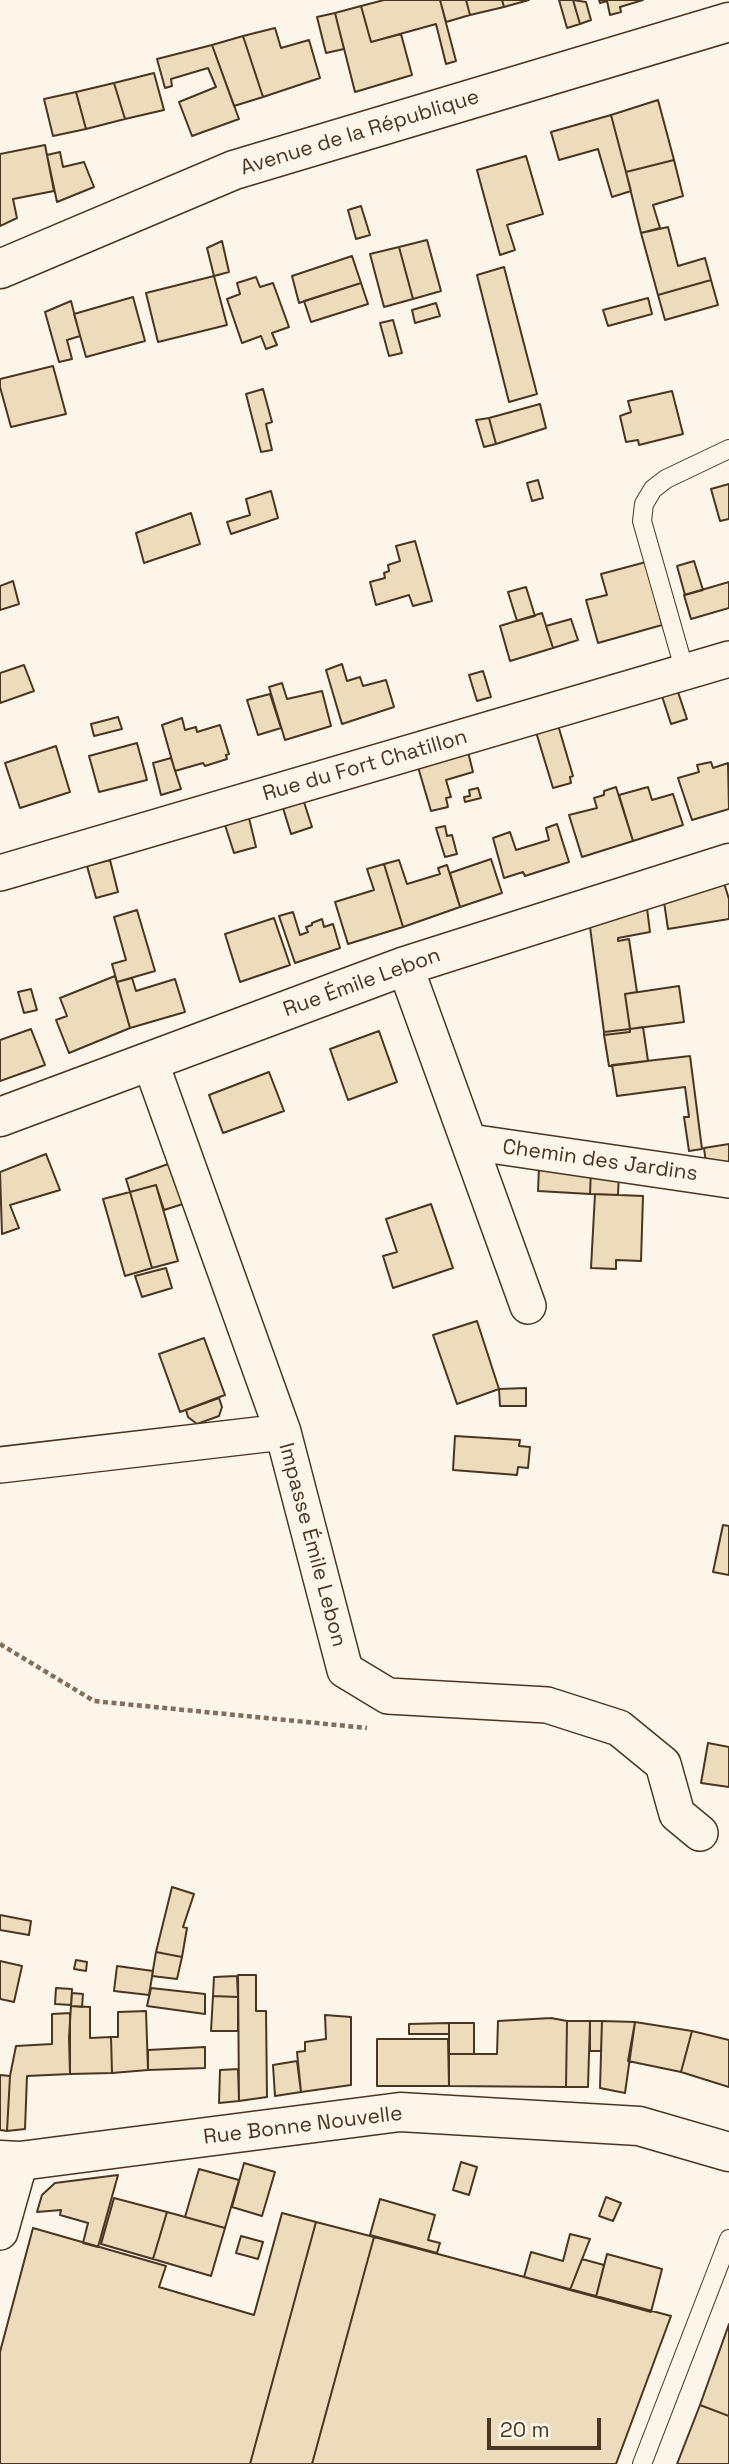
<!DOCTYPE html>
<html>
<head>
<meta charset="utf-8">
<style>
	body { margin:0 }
	#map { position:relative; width:729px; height:2464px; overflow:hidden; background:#fbf6e9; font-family:"Space Grotesk",sans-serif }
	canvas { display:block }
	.scale { position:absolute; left:487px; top:2418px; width:114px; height:32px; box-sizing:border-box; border:4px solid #4a3520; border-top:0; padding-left:9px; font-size:21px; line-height:24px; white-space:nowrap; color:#4a3520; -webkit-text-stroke:5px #fbf6e9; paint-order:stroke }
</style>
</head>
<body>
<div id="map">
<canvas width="729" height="2464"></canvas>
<div class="scale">20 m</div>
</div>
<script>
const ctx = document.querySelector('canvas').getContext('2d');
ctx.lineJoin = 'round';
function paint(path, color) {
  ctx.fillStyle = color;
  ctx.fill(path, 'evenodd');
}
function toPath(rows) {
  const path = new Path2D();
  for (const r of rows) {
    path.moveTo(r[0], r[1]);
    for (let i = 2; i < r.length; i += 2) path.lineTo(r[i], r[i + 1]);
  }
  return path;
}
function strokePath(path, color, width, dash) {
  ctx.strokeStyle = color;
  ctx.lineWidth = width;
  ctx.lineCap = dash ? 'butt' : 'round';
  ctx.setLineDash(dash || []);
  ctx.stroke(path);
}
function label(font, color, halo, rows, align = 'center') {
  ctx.font = font + ' "Space Grotesk",sans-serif';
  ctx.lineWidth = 5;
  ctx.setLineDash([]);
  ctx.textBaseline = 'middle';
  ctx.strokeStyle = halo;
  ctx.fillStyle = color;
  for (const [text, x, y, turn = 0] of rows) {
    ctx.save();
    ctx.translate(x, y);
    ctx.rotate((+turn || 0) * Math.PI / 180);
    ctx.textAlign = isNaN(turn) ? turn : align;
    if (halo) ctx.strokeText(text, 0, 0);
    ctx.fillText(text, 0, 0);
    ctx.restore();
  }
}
const building = toPath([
	[384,0,440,0,456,61,446,64,436,24,371,42,361,6,384,0],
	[440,0,466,0,470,15,446,22,440,0],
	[466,0,502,0,504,7,470,15,466,0],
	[502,0,529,0,504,7,502,0],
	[559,0,573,0,580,24,567,28,559,0],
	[573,0,586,2,591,20,580,24,573,0],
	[599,0,643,0,620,7,621,12,610,15,607,1,600,3,599,0],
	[361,6,371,42,401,34,412,75,355,92,335,13,361,6],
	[335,13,344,49,326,53,317,17,335,13],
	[275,28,281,48,309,40,320,78,263,97,243,36,275,28],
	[243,36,263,97,234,106,212,45,243,36],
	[212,45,239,119,192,136,179,102,216,87,208,68,171,79,172,86,165,88,157,59,212,45],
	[154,73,164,110,125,119,114,83,154,73],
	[114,83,125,119,86,129,76,92,114,83],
	[76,92,86,129,53,136,44,99,76,92],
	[658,100,674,160,626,172,611,115,658,100],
	[611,115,631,191,612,197,598,149,559,160,551,132,611,115],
	[45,145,54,191,13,199,17,218,0,226,0,154,45,145],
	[60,152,63,167,84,162,94,187,57,202,47,155,60,152],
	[526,156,543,214,507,225,515,250,500,255,477,170,526,156],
	[674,160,683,196,653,205,660,228,641,233,626,172,674,160],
	[361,206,370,235,356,239,348,210,361,206],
	[668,227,678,266,705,258,711,280,658,295,641,233,668,227],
	[427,240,441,291,413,299,399,247,427,240],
	[222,241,229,272,214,276,207,248,222,241],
	[399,247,413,299,384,307,370,254,399,247],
	[352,256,361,283,299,303,292,276,352,256],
	[504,267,537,394,509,402,477,275,504,267],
	[214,276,227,325,158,342,146,293,214,276],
	[256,277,260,287,273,283,289,327,272,333,277,345,266,349,261,336,242,343,227,299,240,294,237,283,256,277],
	[711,280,718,305,665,320,658,295,711,280],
	[361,283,368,304,311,322,304,301,361,283],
	[133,297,145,341,86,357,74,314,133,297],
	[648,298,652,314,608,326,603,310,648,298],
	[71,301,80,336,67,340,72,359,59,362,45,312,71,301],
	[436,303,440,316,415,323,412,310,436,303],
	[393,320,402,353,389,356,380,323,393,320],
	[53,366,66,414,11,427,0,387,0,379,53,366],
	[263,389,272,422,266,424,272,450,261,452,246,394,263,389],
	[672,391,683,434,639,445,638,440,626,442,620,416,631,412,628,401,672,391],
	[540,404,546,428,496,444,489,418,540,404],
	[489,418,496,444,484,447,476,420,489,418],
	[538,480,543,498,532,501,527,483,538,480],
	[729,484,729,519,720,521,711,489,729,484],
	[271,491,278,518,231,534,227,522,250,515,246,499,271,491],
	[191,513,200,544,144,563,136,533,191,513],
	[415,541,432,601,413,606,409,595,376,605,370,582,385,578,384,573,389,571,388,565,400,561,396,546,415,541],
	[694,561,703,590,685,595,677,566,694,561],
	[646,562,662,625,598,643,586,600,607,595,601,574,646,562],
	[13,581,19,604,0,610,0,586,13,581],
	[729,582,729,608,691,619,684,595,729,582],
	[526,587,535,616,517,621,508,592,526,587],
	[542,613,553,648,510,661,500,626,542,613],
	[571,619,578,640,553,648,546,626,571,619],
	[342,664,347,681,360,677,363,686,386,680,394,707,342,724,326,670,342,664],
	[24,665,34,691,0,703,0,673,24,665],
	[483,671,491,697,477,701,469,675,483,671],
	[282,683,287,699,322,691,331,726,285,740,269,687,282,683],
	[677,689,687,719,671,724,661,693,677,689],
	[270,694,281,728,258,735,247,700,270,694],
	[118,717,122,729,94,736,91,724,118,717],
	[182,718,185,730,196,727,197,732,220,725,229,754,226,755,227,759,205,766,203,763,175,771,162,725,182,718],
	[558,725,573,776,570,777,571,783,553,788,536,732,558,725],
	[137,743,147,780,99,792,89,756,137,743],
	[56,746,70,792,20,808,5,763,56,746],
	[468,752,473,772,446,780,451,797,446,798,448,807,431,811,418,767,468,752],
	[171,758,181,789,161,795,153,763,171,758],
	[711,762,713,768,728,763,729,809,692,820,678,778,699,772,697,765,711,762],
	[616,787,633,841,582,857,569,815,597,808,594,798,604,795,604,791,616,787],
	[648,787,652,800,673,794,683,825,633,841,619,795,648,787],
	[478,788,481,798,465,802,464,797,470,796,469,790,478,788],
	[304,802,312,827,291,834,283,808,304,802],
	[249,818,256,847,234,853,225,825,249,818],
	[557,824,569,862,525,876,523,872,504,878,493,838,510,832,516,850,549,840,546,828,557,824],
	[445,826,447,836,452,835,457,854,445,857,436,828,445,826],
	[491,859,502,893,460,907,450,873,491,859],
	[110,860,118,892,96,898,87,866,110,860],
	[399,860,407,884,440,874,438,868,447,865,460,907,403,927,384,864,399,860],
	[384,864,403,927,348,944,335,902,374,890,367,869,384,864],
	[724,883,729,899,729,919,668,929,664,902,724,883],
	[647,908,650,932,618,938,618,941,629,939,637,992,625,994,630,1029,604,1032,590,927,647,908],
	[137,910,155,971,117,982,112,964,126,960,114,917,137,910],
	[293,912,300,935,308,932,306,927,312,925,312,923,322,919,324,927,333,924,340,948,295,963,279,916,293,912],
	[274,918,290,965,240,982,225,934,274,918],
	[115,976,130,1028,69,1053,56,1020,67,1016,60,998,115,976],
	[132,978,136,991,175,979,185,1012,130,1028,117,982,132,978],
	[679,986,684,1022,630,1029,625,994,679,986],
	[31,989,37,1010,24,1013,18,992,31,989],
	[643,1027,648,1061,609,1066,604,1035,630,1032,630,1029,643,1027],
	[31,1029,45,1065,0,1081,0,1040,31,1029],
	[630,1029,630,1032,604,1035,604,1032,630,1029],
	[379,1031,397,1082,348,1100,330,1049,379,1031],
	[690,1056,702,1149,689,1151,684,1117,689,1117,685,1087,617,1096,612,1065,690,1056],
	[269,1072,284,1111,223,1133,209,1095,269,1072],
	[729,1144,729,1164,706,1163,704,1148,729,1144],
	[46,1154,60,1190,10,1205,19,1228,2,1234,0,1172,46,1154],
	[171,1163,186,1203,164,1210,156,1185,130,1192,126,1179,171,1163],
	[539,1167,591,1170,590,1194,538,1191,539,1167],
	[591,1170,619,1172,618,1195,590,1194,591,1170],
	[156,1185,178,1261,152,1268,130,1192,156,1185],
	[130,1192,152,1268,125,1276,103,1199,130,1192],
	[595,1194,643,1196,641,1261,616,1260,616,1269,591,1268,595,1194],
	[431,1204,453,1268,393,1288,383,1256,397,1252,386,1219,431,1204],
	[166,1268,172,1288,142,1297,135,1276,166,1268],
	[477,1321,499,1389,457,1404,433,1335,477,1321],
	[204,1338,225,1395,180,1412,159,1354,204,1338],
	[526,1388,526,1406,500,1406,499,1389,526,1388],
	[219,1398,222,1407,219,1416,197,1424,188,1417,186,1410,219,1398],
	[455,1436,520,1440,519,1446,530,1447,528,1468,518,1467,517,1475,453,1470,455,1436],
	[723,1525,729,1526,729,1575,713,1572,723,1525],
	[708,1743,729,1747,729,1787,701,1783,708,1743],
	[172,1887,194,1894,183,1927,187,1928,182,1957,156,1952,172,1887],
	[0,1915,31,1921,29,1935,0,1930,0,1915],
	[156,1952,182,1957,177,1979,152,1976,156,1952],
	[76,1960,87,1962,86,1971,74,1969,76,1960],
	[0,1961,22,1966,14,2002,0,1999,0,1961],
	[117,1966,153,1971,149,1995,114,1991,117,1966],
	[238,1975,256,1975,256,2011,266,2011,267,2097,239,2101,238,1975],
	[237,1976,238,1997,213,1996,214,1977,237,1976],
	[56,1988,72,1989,71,2005,55,2004,56,1988],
	[151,1988,205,1994,205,2014,147,2006,151,1988],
	[72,1993,83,1994,82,2007,71,2006,72,1993],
	[213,1996,238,1997,238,2031,211,2031,213,1996],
	[71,2006,90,2007,90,2038,111,2037,112,2073,70,2074,69,2037,71,2006],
	[146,2011,148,2070,112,2073,111,2037,118,2037,118,2012,146,2011],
	[70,2013,70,2074,27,2076,25,2129,7,2131,10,2076,16,2046,52,2044,52,2014,70,2013],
	[325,2015,351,2017,351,2085,301,2092,297,2052,305,2051,305,2042,326,2039,325,2015],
	[551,2018,567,2021,566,2087,449,2086,449,2054,497,2054,498,2021,551,2018],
	[567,2021,590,2021,588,2087,566,2087,567,2021],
	[590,2021,602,2021,601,2051,590,2051,590,2021],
	[602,2021,635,2022,625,2093,600,2088,602,2021],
	[635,2022,692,2031,681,2072,628,2061,635,2022],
	[449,2023,449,2034,409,2034,409,2024,449,2023],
	[449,2023,474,2023,474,2054,449,2054,449,2023],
	[692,2031,729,2040,729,2087,681,2072,692,2031],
	[377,2039,448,2039,449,2086,377,2086,377,2039],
	[205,2047,205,2068,148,2070,148,2050,205,2047],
	[297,2061,301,2092,275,2096,273,2065,297,2061],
	[238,2069,239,2101,219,2103,220,2070,238,2069],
	[0,2075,10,2076,7,2131,0,2130,0,2075],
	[461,2162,477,2167,469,2195,453,2190,461,2162],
	[244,2163,275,2172,262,2216,232,2207,244,2163],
	[199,2169,239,2180,225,2228,185,2217,199,2169],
	[118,2175,98,2247,83,2243,88,2223,60,2215,61,2210,37,2212,42,2195,55,2183,118,2175],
	[606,2197,621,2203,613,2221,599,2216,606,2197],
	[114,2198,167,2212,153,2259,101,2244,114,2198],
	[380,2199,435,2215,428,2240,440,2243,437,2253,370,2235,380,2199],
	[167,2212,225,2228,211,2276,153,2259,167,2212],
	[282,2213,316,2222,250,2464,0,2464,0,2352,33,2228,166,2266,159,2287,254,2315,282,2213],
	[316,2222,374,2237,312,2464,250,2464,316,2222],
	[570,2234,590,2239,570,2290,524,2277,531,2252,563,2261,570,2234],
	[241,2236,263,2242,258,2259,236,2253,241,2236],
	[374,2237,671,2316,616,2464,312,2464,374,2237],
	[607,2254,662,2269,651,2312,596,2297,607,2254],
	[582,2259,604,2265,596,2297,570,2290,582,2259],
	[729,2324,729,2416,700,2405,729,2324],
	[700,2405,729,2416,729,2464,677,2464,700,2405]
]);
paint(building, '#ecdcbc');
strokePath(building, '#4a3520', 2);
const service = toPath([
	[685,672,642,521,644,504,653,489,666,479,729,449],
	[642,2464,729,2239]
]);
const minor = toPath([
	[0,873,729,659],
	[405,966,528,1306],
	[150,1061,283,1432,345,1670,388,1696,547,1705,619,1728,663,1764,677,1814,700,1833],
	[470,1142,729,1180],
	[0,1465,283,1432],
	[0,2232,20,2161]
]);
const tertiary = toPath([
	[0,1117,405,966,729,863]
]);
const secondary = toPath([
	[0,269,234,170,729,22],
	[0,2160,20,2161,400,2112,639,2126,729,2152]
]);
strokePath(service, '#4a3520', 20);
strokePath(minor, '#4a3520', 38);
strokePath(tertiary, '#4a3520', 41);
strokePath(secondary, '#4a3520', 41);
strokePath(toPath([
	[0,1644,94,1701,367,1728]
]), '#7f6f5c', 4.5, [5, 3.5]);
strokePath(service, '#fbf6e9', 18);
strokePath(minor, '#fbf6e9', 35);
strokePath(tertiary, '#fbf6e9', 38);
strokePath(secondary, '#fbf6e9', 38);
label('21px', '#4a3520', '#fbf6e9', [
	["Avenue de la République",360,133,-17],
	["Rue du Fort Chatillon",365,766,-16],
	["Rue Émile Lebon",362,983,-20],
	["Chemin des Jardins",600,1161,8],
	["Impasse Émile Lebon",312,1545,75],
	["Rue Bonne Nouvelle",303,2126,-7]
]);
</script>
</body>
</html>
